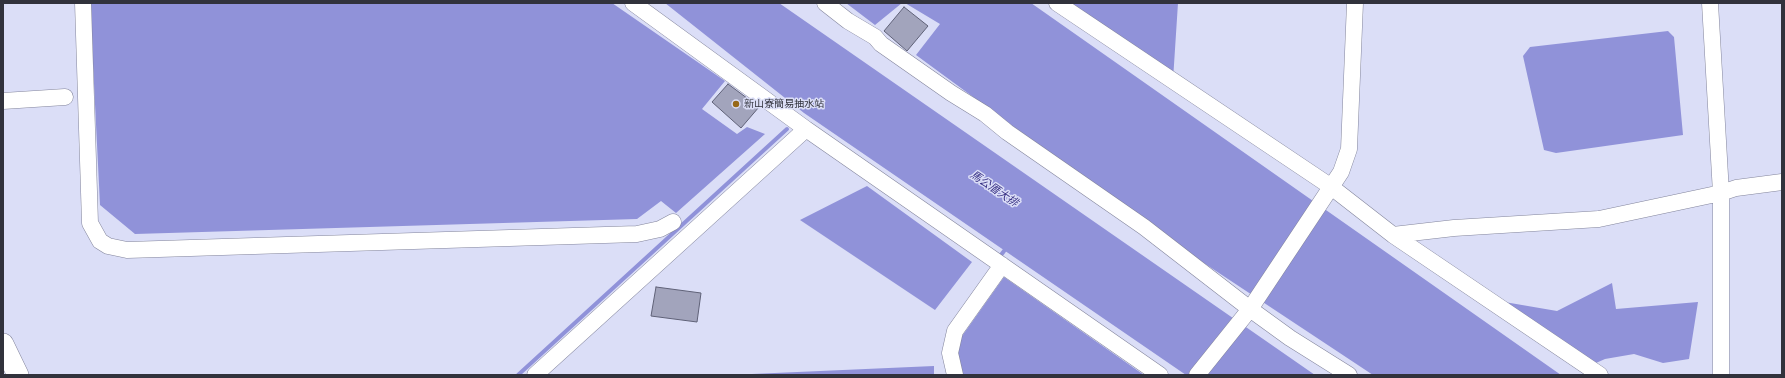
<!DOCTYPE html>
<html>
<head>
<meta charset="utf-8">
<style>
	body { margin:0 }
	#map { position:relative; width:1785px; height:378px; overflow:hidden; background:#dbdef7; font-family:"PT Sans",sans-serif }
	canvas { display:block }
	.frame { position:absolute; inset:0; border:4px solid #31323c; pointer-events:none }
</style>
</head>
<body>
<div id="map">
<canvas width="1785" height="378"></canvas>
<div class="frame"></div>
</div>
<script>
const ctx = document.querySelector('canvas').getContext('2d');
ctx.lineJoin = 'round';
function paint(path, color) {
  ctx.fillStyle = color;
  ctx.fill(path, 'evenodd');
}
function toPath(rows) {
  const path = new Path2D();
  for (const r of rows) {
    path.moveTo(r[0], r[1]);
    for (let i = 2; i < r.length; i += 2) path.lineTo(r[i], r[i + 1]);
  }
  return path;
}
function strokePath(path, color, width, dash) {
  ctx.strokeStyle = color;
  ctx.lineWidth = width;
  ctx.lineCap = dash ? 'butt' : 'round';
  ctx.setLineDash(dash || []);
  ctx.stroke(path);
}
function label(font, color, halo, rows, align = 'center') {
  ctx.font = font + ' "PT Sans","Noto Sans TC",sans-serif';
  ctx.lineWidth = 3;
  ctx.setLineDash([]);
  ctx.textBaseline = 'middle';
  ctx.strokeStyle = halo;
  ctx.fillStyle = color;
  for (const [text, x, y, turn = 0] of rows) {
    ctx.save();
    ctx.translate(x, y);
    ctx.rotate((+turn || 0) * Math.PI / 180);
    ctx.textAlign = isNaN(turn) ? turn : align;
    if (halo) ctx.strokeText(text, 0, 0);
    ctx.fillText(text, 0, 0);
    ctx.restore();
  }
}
paint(toPath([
	[90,3,612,3,725,81,702,109,737,134,747,127,765,134,676,213,661,201,637,219,135,234,100,205],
	[665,3,779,3,1315,375,1186,375,804,113],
	[846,3,902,3,875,25],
	[905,3,1031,3,1561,375,1373,375,1157,232,916,55,940,24],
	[1057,3,1178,3,1173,80],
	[1668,31,1674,37,1683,135,1556,153,1544,150,1523,56,1530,47],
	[867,186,972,262,935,310,800,220],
	[1004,277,1144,375,958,375,950,353],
	[1612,283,1616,309,1698,302,1689,359,1663,363,1634,354,1605,359,1587,367,1487,299,1557,311],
	[934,366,934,375,729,375]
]), '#9092d9');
strokePath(toPath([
	[998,259,1007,247],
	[518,375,787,129]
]), '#9092d9', 4);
const building = toPath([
	[904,7,928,26,907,51,884,31,904,7],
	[728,84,759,107,741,128,712,102,728,84],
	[656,287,701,293,697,322,651,316,656,287]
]);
paint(building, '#a2a4bc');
strokePath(building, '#5f6177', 1);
const minor = toPath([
	[83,3,90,223,100,241,108,246,127,250,637,234,660,229,673,222],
	[633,3,806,129,1160,375],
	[825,3,848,21,875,37,881,44,951,93,985,114,1007,132,1144,227,1250,309,1290,338,1349,375],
	[1057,3,1330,186,1393,235,1600,375],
	[1710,3,1721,193,1721,375],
	[3,101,65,97],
	[1393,235,1454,228,1599,219,1721,193,1736,188,1782,182],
	[535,375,806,129],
	[955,375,950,353,955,331,1002,265],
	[1197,375,1250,309,1341,172,1349,149,1355,3]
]);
const major = toPath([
	[3,344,18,375]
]);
strokePath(minor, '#83859c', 17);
strokePath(major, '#83859c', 22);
strokePath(minor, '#fff', 16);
strokePath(major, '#fff', 21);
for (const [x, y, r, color] of [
	[736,104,4,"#976818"]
]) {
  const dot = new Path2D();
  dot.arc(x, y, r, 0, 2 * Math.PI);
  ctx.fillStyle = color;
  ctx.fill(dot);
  strokePath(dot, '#dbdef7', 1.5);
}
label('10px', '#31323c', '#dbdef7', [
	["新山寮簡易抽水站",744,104]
], 'left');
label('italic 11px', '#3a3386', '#dbdef7', [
	["馬公厝大排",994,189,34]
]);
</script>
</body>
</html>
